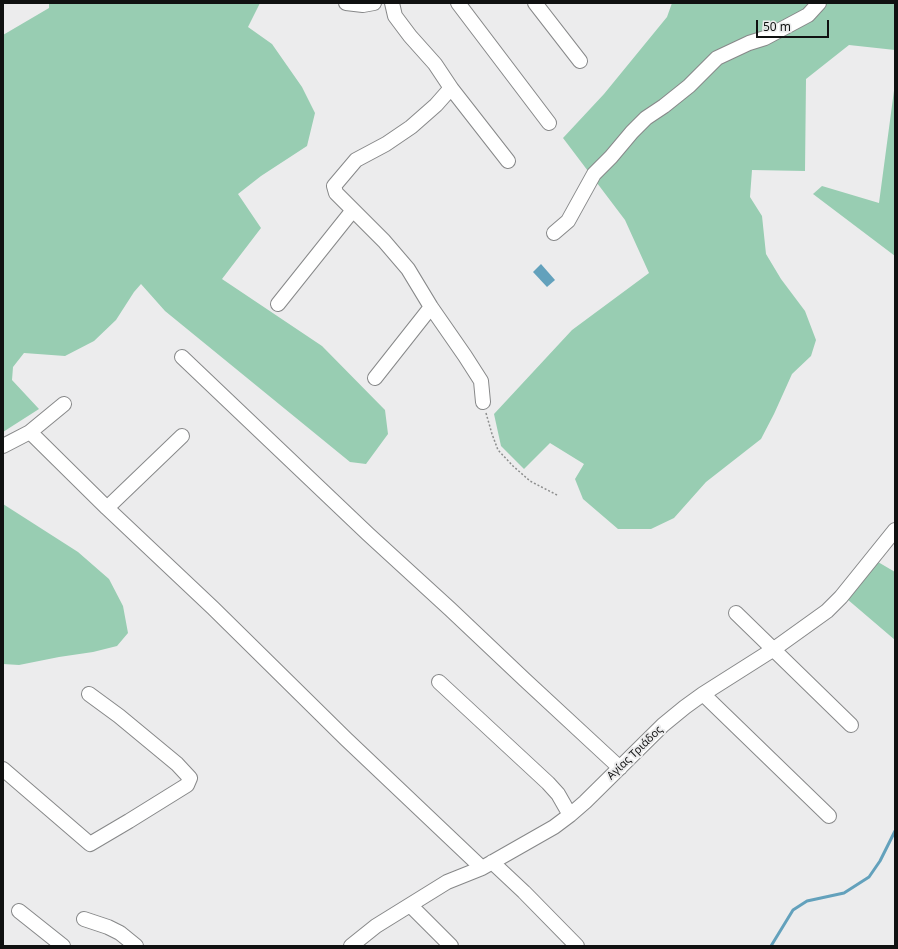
<!DOCTYPE html>
<html>
<head>
<meta charset="utf-8">
<style>
	body { margin:0 }
	#map { position:relative; width:898px; height:949px; overflow:hidden; background:#ececed; font-family:"Noto Sans",sans-serif }
	canvas { display:block }
	.frame { position:absolute; inset:0; border:4px solid #101111; pointer-events:none }
	.scale { position:absolute; left:756px; top:20px; width:73px; height:18px; box-sizing:border-box; border:2px solid #101111; border-top:0; padding-left:5px; font-size:12px; line-height:14px; white-space:nowrap; color:#101111; -webkit-text-stroke:3px #ececed; paint-order:stroke }
</style>
</head>
<body>
<div id="map">
<canvas width="898" height="949"></canvas>
<div class="frame"></div>
<div class="scale">50 m</div>
</div>
<script>
const ctx = document.querySelector('canvas').getContext('2d');
ctx.lineJoin = 'round';
function paint(path, color) {
  ctx.fillStyle = color;
  ctx.fill(path, 'evenodd');
}
function toPath(rows) {
  const path = new Path2D();
  for (const r of rows) {
    path.moveTo(r[0], r[1]);
    for (let i = 2; i < r.length; i += 2) path.lineTo(r[i], r[i + 1]);
  }
  return path;
}
function strokePath(path, color, width, dash) {
  ctx.strokeStyle = color;
  ctx.lineWidth = width;
  ctx.lineCap = dash ? 'butt' : 'round';
  ctx.setLineDash(dash || []);
  ctx.stroke(path);
}
function label(font, color, halo, rows, align = 'center') {
  ctx.font = font + ' "Noto Sans",sans-serif';
  ctx.lineWidth = 4;
  ctx.setLineDash([]);
  ctx.textBaseline = 'middle';
  ctx.strokeStyle = halo;
  ctx.fillStyle = color;
  for (const [text, x, y, turn = 0] of rows) {
    ctx.save();
    ctx.translate(x, y);
    ctx.rotate((+turn || 0) * Math.PI / 180);
    ctx.textAlign = isNaN(turn) ? turn : align;
    if (halo) ctx.strokeText(text, 0, 0);
    ctx.fillText(text, 0, 0);
    ctx.restore();
  }
}
paint(toPath([
	[49,3,260,3,248,27,272,44,302,87,315,113,307,146,261,176,238,194,261,228,222,279,322,346,385,410,388,434,366,464,350,462,165,311,141,284,134,292,116,320,94,341,65,356,24,353,13,367,12,380,39,409,3,432,3,35,49,8],
	[672,3,895,3,895,50,849,45,806,79,805,171,752,170,750,197,762,216,766,254,781,279,805,311,816,340,811,356,792,374,774,414,761,439,706,482,674,518,651,529,618,529,583,499,575,479,584,464,550,443,524,469,501,446,494,414,572,330,649,273,625,220,563,138,604,94,667,17],
	[895,83,895,256,813,194,822,186,879,203],
	[3,504,78,552,109,579,123,606,128,633,117,646,93,652,59,657,19,665,3,664],
	[878,562,895,572,895,640,847,599]
]), '#98cdb2');
paint(toPath([
	[541,264,555,280,547,287,533,272]
]), '#63a1bc');
strokePath(toPath([
	[771,946,793,910,807,901,844,893,869,877,880,861,895,831]
]), '#63a1bc', 3);
const minor = toPath([
	[346,3,363,5,374,3],
	[392,3,395,16,410,36,435,64,451,88,436,105,411,127,386,144,356,160,334,186,336,193,384,241,408,269,431,307,465,356,481,381,483,402],
	[458,3,549,123],
	[535,3,580,61],
	[451,88,508,161],
	[554,233,568,221,594,174,611,157,632,132,646,118,664,106,689,86,717,58,749,43,765,38,808,15,819,3],
	[278,304,353,210],
	[182,357,368,534,450,609,525,680,620,768],
	[375,378,431,307],
	[30,432,107,508,213,608,346,739,482,868],
	[3,446,30,432,64,404],
	[107,508,182,436],
	[736,613,851,725],
	[439,682,548,783,558,794,570,815],
	[703,694,829,816],
	[3,769,90,844,129,821,187,785,190,778,177,764,119,716,89,694],
	[492,862,524,892,577,946],
	[410,905,451,946],
	[19,911,63,946],
	[84,919,108,927,120,933,136,946],
	[351,946,376,926,447,882,482,868,554,827,570,815,585,802,663,725,685,707,703,694,774,649,827,611,841,597,895,530]
]);
strokePath(minor, '#878889', 16);
strokePath(toPath([
	[486,413,492,434,498,450,513,466,530,481,557,495]
]), '#8d8e8e', 1.5, [2, 2]);
strokePath(minor, '#fff', 14);
label('11px', '#101111', '#ececed', [
	["Αγίας Τριάδος",635,753,-44]
]);
</script>
</body>
</html>
